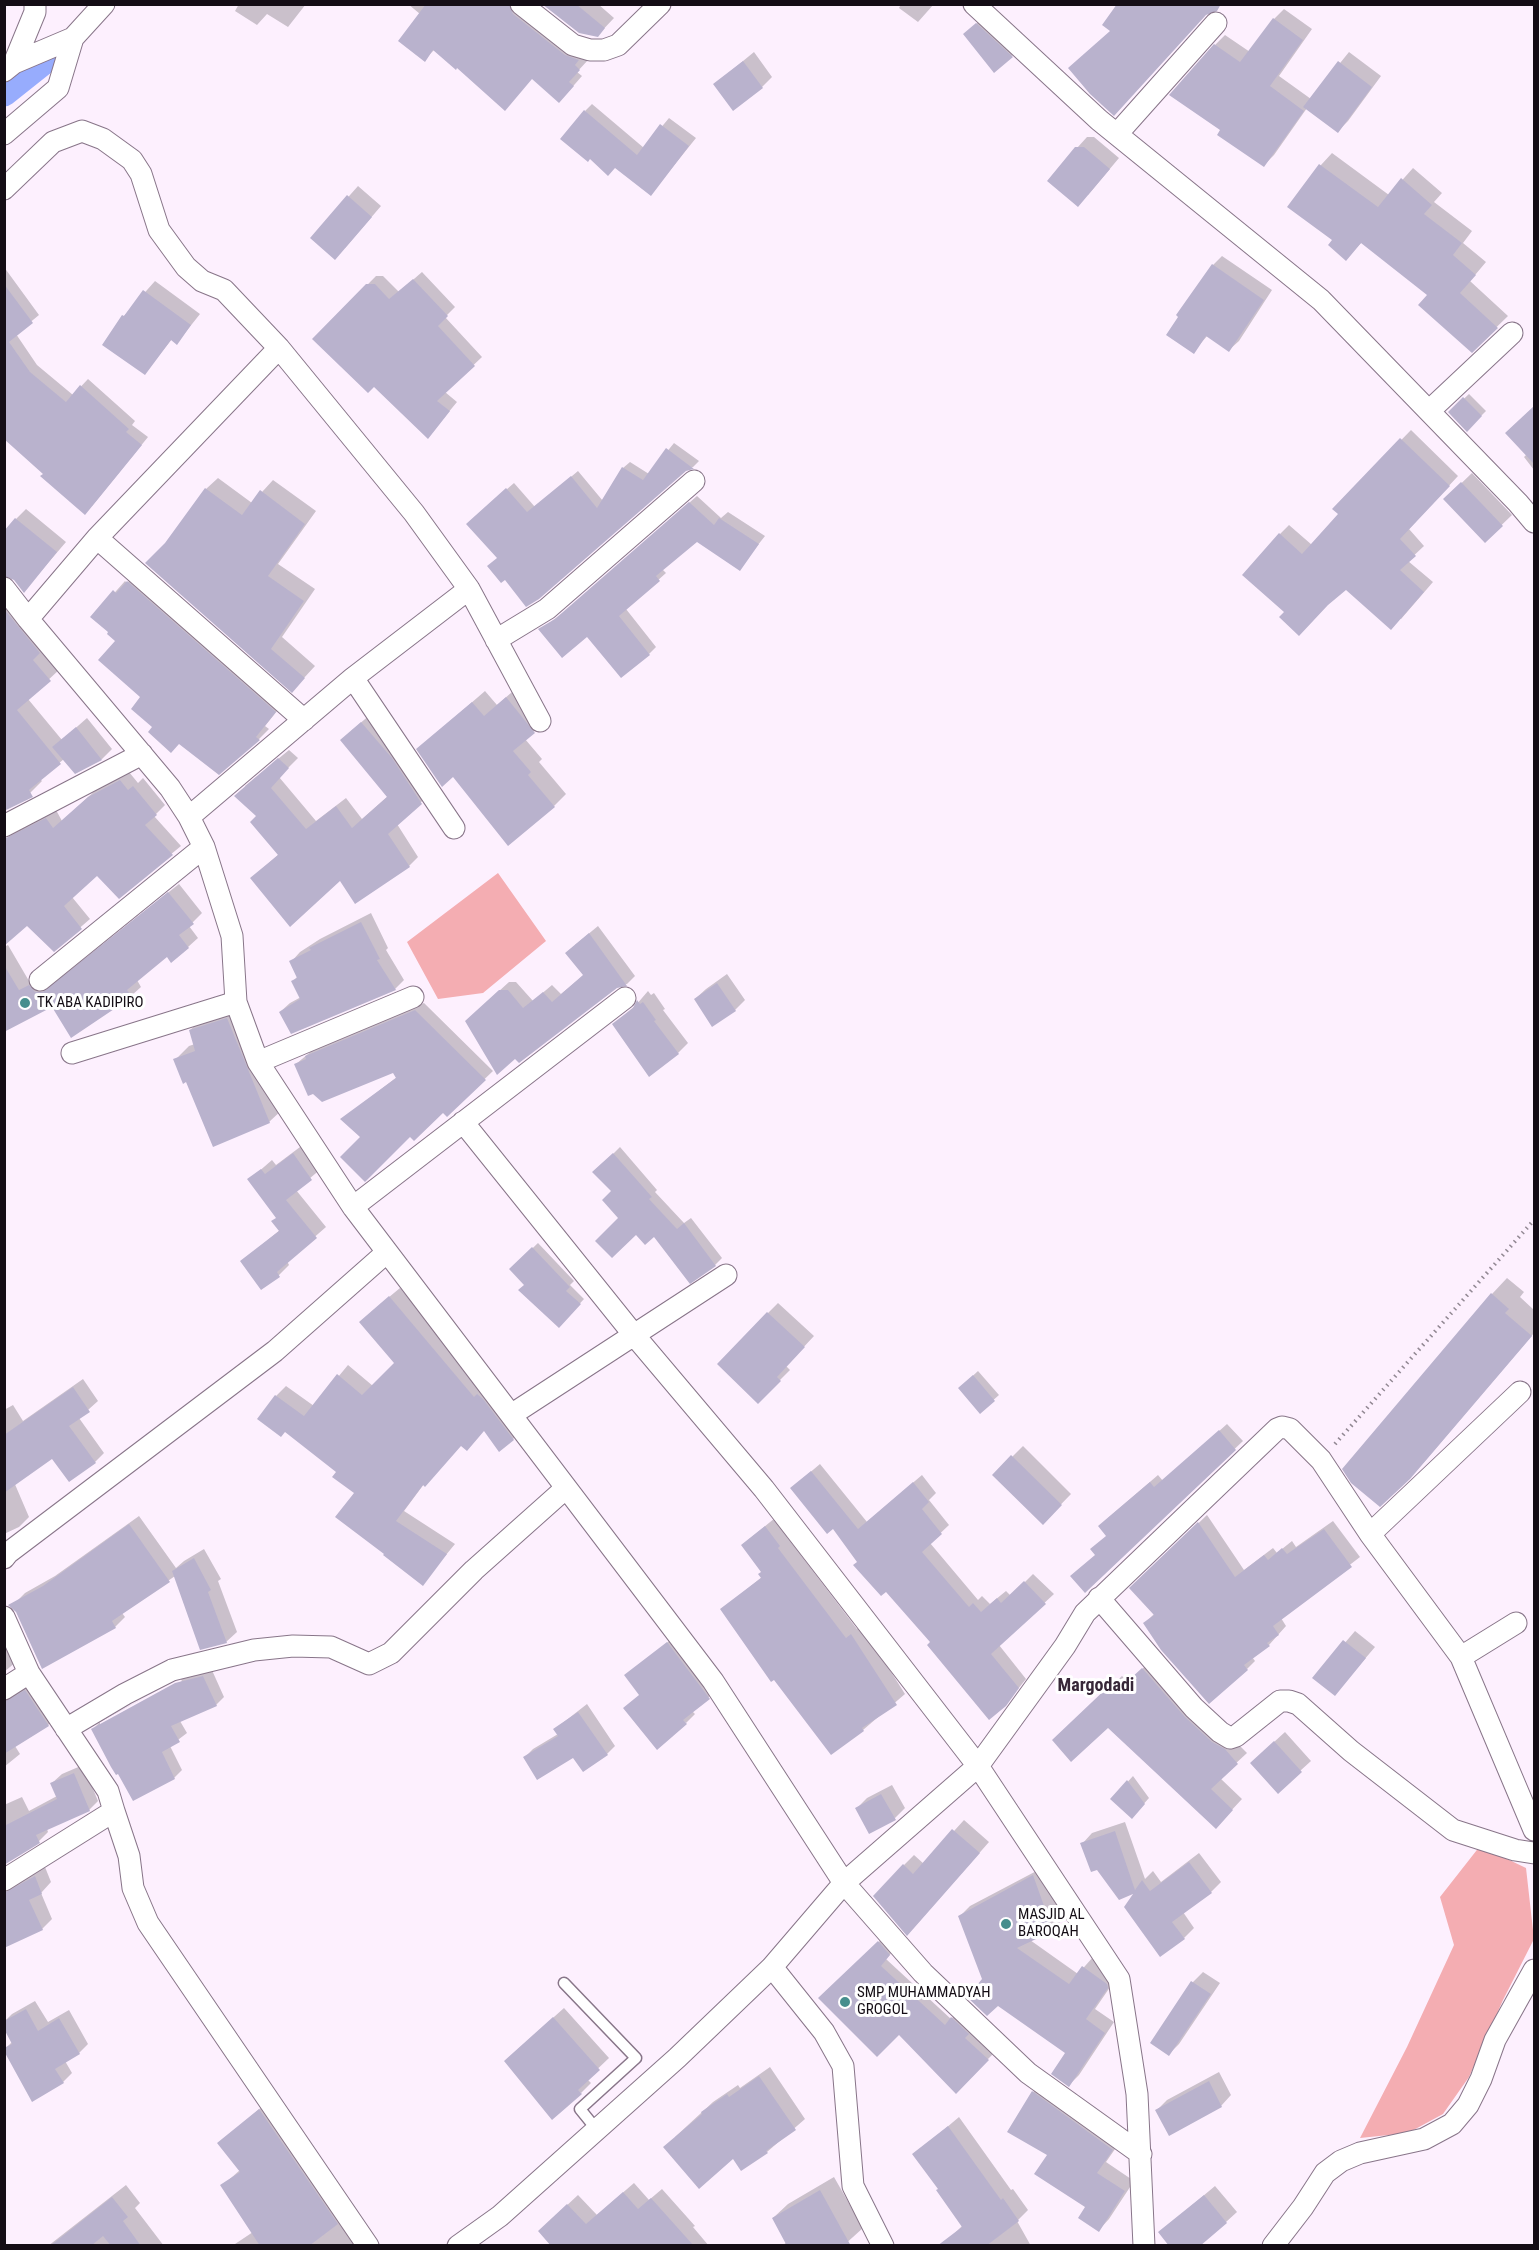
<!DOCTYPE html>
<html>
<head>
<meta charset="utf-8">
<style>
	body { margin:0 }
	#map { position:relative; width:1539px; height:2250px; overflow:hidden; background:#fdf0fe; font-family:"Roboto Condensed",sans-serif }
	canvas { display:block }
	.frame { position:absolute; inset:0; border:6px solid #140d15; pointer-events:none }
</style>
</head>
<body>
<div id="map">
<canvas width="1539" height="2250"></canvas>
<div class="frame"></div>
</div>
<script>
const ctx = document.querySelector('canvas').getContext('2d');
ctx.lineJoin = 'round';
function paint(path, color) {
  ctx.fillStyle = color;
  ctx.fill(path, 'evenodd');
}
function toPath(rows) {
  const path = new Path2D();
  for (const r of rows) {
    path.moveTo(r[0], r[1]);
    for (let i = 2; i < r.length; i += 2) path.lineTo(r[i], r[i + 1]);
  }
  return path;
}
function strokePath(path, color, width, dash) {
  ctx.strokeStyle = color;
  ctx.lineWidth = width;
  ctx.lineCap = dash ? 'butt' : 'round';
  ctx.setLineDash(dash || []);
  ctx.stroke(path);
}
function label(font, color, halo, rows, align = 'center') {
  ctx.font = font + ' "Roboto Condensed",sans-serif';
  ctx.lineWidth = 6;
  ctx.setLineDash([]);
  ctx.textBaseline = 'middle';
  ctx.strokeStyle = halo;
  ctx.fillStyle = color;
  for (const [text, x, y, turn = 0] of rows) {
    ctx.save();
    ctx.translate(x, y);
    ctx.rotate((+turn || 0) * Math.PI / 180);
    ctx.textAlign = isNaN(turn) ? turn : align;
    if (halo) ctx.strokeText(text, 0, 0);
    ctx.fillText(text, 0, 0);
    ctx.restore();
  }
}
paint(toPath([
	[498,873,546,941,483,993,438,999,407,942],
	[1480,1846,1526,1868,1534,1939,1503,2000,1469,2077,1443,2114,1408,2133,1360,2138,1407,2047,1454,1945,1440,1897]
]), '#f4adb2');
paint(toPath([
	[239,4,306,4,288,27,267,14,257,25,235,11],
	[408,4,523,4,588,60,577,72,582,76,568,92,533,78,457,66,435,49,424,60,420,14],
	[544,4,598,4,614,18,597,36],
	[901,4,934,4,918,22,899,8],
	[1284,9,1312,29,1279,76,1311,99,1349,52,1381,76,1348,121,1338,131,1307,108,1274,155,1264,165,1223,130,1215,45,1225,35,1250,52,1274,19],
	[987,14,1022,46,1012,56,965,34],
	[754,52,772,77,762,87,715,84],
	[592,104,644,148,669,118,696,138,651,194,585,111],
	[1087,137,1094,137,1119,158,1088,195,1077,148],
	[1332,153,1389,195,1413,168,1442,193,1434,202,1472,231,1463,243,1486,262,1470,281,1508,316,1472,351,1429,294,1362,242,1346,259,1334,240,1289,206,1321,165],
	[358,186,381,206,345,248,312,238],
	[1222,256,1272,290,1239,341,1229,350,1208,335,1193,352,1213,265],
	[4,267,39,315,16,334,37,365,73,395,88,379,135,421,132,425,148,437,92,506,45,474,4,436],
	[422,272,455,307,445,317,482,357,445,392,457,402,428,437,374,385,314,339,376,276,383,276,399,292],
	[155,281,200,314,177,343,172,339,145,373,104,344,124,316],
	[1469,394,1486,411,1467,430,1450,412],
	[1534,407,1534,470,1524,457,1527,454,1514,426],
	[1411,430,1458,476,1409,529,1424,546,1408,561,1433,582,1401,619,1346,588,1286,612,1280,534,1289,525,1312,545,1340,514,1334,509],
	[674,443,699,461,693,467,498,557,474,518,514,483,535,507,578,471,603,501,623,468,630,462,649,474],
	[1472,473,1512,515,1485,541,1445,499],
	[218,478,252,503,273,480,316,511,278,564,315,589,282,637,315,666,292,691,166,544,206,489],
	[697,496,721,518,728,512,765,536,739,569,697,540,662,569,666,573,626,609,656,647,649,654,588,635,540,630,564,612],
	[26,509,66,542,24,591,16,519],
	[138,572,285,701,265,726,269,729,259,739,179,742,154,727,117,641,110,632,93,617,125,581,127,583],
	[4,582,61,668,28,699,62,740,87,718,112,749,102,759,76,773,64,759,40,779,42,781,30,793,4,808],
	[519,686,546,720,525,739,542,759,539,762,566,794,554,806,453,775,418,749,485,691,497,705],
	[371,714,431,793,397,824,418,857,409,866,340,878,252,878,279,854,258,816,245,786,289,750,298,758,279,777,316,821,346,798,362,819,388,796,351,731],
	[129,772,138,783,143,778,165,805,154,816,181,846,119,897,98,873,72,897,90,919,54,950,4,841,17,830,56,810,62,821,98,788],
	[179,884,202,913,189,926,198,938,188,947,167,954,137,980,141,987,131,996,52,1005,4,1030,4,947,8,945,29,981,39,976,45,982,54,983],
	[371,913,388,948,386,950,404,980,395,989,280,1012,290,1003,301,997,293,981,298,976,291,962,300,952,320,939],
	[598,926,635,976,627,984,617,986,519,1061,475,1013,509,982,516,982,533,1001,552,985,561,994,585,974,575,945],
	[727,974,745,1000,735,1010,695,999,706,989],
	[648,991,651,995,654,993,665,1009,663,1010,688,1043,678,1053,614,1024,636,1005],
	[424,1003,493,1071,447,1115,443,1111,410,1135,362,1137,342,1119,397,1077,393,1071,296,1064,314,1049],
	[240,1006,283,1109,269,1122,187,1080,175,1060,189,1046,195,1044,190,1030,204,1017],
	[304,1144,322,1168,296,1190,326,1227,287,1261,289,1265,279,1275,261,1288,242,1261,280,1230,277,1218,249,1180,272,1160,276,1165],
	[620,1147,657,1190,655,1192,684,1223,691,1218,722,1258,715,1265,690,1281,655,1234,620,1219,613,1191,595,1172],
	[538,1243,574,1281,570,1285,584,1299,559,1326,511,1269],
	[1507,1278,1524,1292,1520,1297,1534,1310,1534,1333,1425,1461,1409,1478,1492,1294],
	[400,1288,484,1388,523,1429,513,1439,485,1430,461,1445,424,1484,404,1511,455,1544,422,1584,356,1492,276,1396,286,1386,314,1406,348,1365,373,1386,396,1363,371,1312],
	[778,1303,814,1336,786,1366,790,1370,758,1402,768,1313],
	[978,1371,999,1395,980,1412,964,1384],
	[83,1379,98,1401,79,1418,104,1453,95,1462,52,1457,4,1460,4,1410,13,1405,23,1421],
	[1227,1424,1243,1441,1085,1591,1096,1554,1108,1535,1108,1518,1158,1475,1163,1481],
	[1023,1446,1071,1494,1043,1523,994,1475],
	[820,1464,867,1522,922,1475,936,1493,929,1500,949,1525,930,1543,978,1600,982,1596,990,1604,1006,1591,1011,1596,1033,1574,1054,1594,999,1645,1026,1679,1005,1705,932,1642,859,1561,801,1480],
	[14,1482,29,1517,19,1527,4,1534,4,1486],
	[1207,1515,1244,1570,1273,1548,1277,1553,1292,1541,1296,1547,1333,1521,1360,1557,1281,1618,1286,1626,1269,1645,1252,1657,1255,1661,1247,1669,1145,1623,1155,1613,1131,1588],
	[139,1516,176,1568,184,1561,204,1549,221,1579,218,1581,237,1632,226,1642,175,1576,122,1613,125,1617,115,1627,15,1603,25,1593,55,1576],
	[775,1518,789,1535,787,1537,857,1629,862,1626,905,1694,863,1730,722,1609,762,1577,762,1572,742,1545],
	[4,1624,22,1657,4,1672],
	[1355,1631,1375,1647,1335,1694,1315,1678],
	[678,1634,718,1689,692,1711,695,1714,686,1723,641,1694,626,1675],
	[1153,1659,1247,1753,1220,1778,1242,1799,1216,1827,1108,1726,1064,1730,1122,1676,1128,1682],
	[211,1668,224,1697,216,1705,180,1721,187,1733,170,1746,182,1770,174,1778,93,1729,101,1721,184,1676],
	[180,1678,182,1681,100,1726,100,1722],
	[36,1681,59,1715,48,1725,15,1746,20,1754,4,1767,4,1687],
	[587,1704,615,1746,607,1754,525,1757,533,1749,558,1734,555,1729],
	[1285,1732,1311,1761,1300,1771,1262,1753],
	[83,1765,98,1801,89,1810,47,1829,48,1832,39,1841,4,1863,4,1805,22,1797,29,1811,57,1796,52,1783,62,1774],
	[1133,1776,1149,1798,1132,1817,1112,1799],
	[892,1785,905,1808,895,1818,857,1808,867,1798],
	[964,1820,989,1842,917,1924,904,1865,914,1855,924,1864],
	[1125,1822,1145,1879,1153,1871,1161,1882,1199,1853,1221,1882,1211,1892,1183,1912,1194,1928,1184,1938,1137,1890,1119,1898,1082,1844,1092,1833],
	[45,1867,51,1882,41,1893,52,1919,42,1929,4,1947,4,1884,22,1881],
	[1044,1867,1062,1920,1052,1930,1030,1940,1078,1974,1093,1957,1117,1977,1095,2009,1114,2022,1079,2075,1069,2085,1067,2053,984,1979,960,1916,970,1906],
	[885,1936,896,1948,886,1959,951,2019,958,2012,994,2053,956,2091,899,2033,820,1998],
	[1203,1972,1220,1983,1179,2044,1169,2054,1193,1982],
	[35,2001,48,2022,69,2010,88,2044,79,2053,65,2061,72,2073,63,2082,5,2049,13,2041,4,2022,12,2014],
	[564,2008,609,2058,587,2079,591,2083,581,2093,516,2051],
	[770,2067,805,2119,767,2152,733,2157,675,2137,713,2102,738,2085,740,2088],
	[1219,2072,1231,2095,1221,2106,1157,2110,1167,2100],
	[1043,2082,1122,2139,1106,2162,1134,2181,1109,2219,1099,2230,1087,2207,1049,2155,1033,2092],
	[270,2100,368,2246,232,2246,253,2232,222,2186,240,2170,219,2143],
	[959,2117,1011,2190,1013,2189,1028,2210,1017,2221,1031,2246,958,2246,952,2236,963,2225,939,2189,914,2155],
	[834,2177,863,2228,843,2246,782,2246,787,2242,773,2218,788,2204],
	[634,2183,649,2200,662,2189,695,2226,693,2227,709,2246,553,2246,550,2221,578,2195,597,2215],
	[126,2185,140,2203,135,2208,164,2246,48,2246],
	[1215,2186,1237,2212,1226,2222,1198,2246,1160,2232]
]), '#0003');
strokePath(toPath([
	[4,93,43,62]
]), '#97acfd', 27);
paint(toPath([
	[426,4,509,4,513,14,565,55,579,60,575,65,580,70,569,82,574,86,559,103,532,79,505,111,457,68,456,70,433,50,425,62,398,41],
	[542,4,576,4,605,28,598,37,579,33],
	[1117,4,1221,4,1217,11,1206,15,1114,116,1090,94,1068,68,1110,31,1102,25],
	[1273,18,1303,40,1270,86,1304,111,1264,167,1217,135,1220,130,1169,95,1214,44,1240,62],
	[976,23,1013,57,994,73,963,34],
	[743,61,763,88,733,111,713,84],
	[1338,61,1372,87,1338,133,1303,107],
	[584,110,637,155,660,124,689,146,651,196,615,168,608,176,590,159,588,162,560,139],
	[1075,147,1084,147,1110,169,1078,207,1047,181],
	[1319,164,1378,207,1401,178,1432,205,1424,214,1462,243,1453,255,1476,275,1460,293,1498,328,1472,353,1418,305,1427,295,1361,243,1346,261,1328,245,1332,240,1287,207],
	[347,195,372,217,335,260,310,238],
	[1212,264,1264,300,1229,352,1206,336,1194,354,1166,335,1178,317,1176,315],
	[413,279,448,316,438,326,475,366,437,401,450,411,428,439,374,387,368,393,312,339,366,284,375,284,389,299],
	[4,284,33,323,9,342,30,372,66,402,80,385,129,429,126,432,142,445,85,515,40,476,43,474,4,439],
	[143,290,191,325,177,345,171,340,145,375,102,345,122,315,124,316],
	[1463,397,1482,416,1467,432,1448,412],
	[1534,406,1534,464,1505,433],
	[1400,438,1450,486,1400,539,1416,556,1400,570,1424,592,1391,630,1346,590,1328,605,1299,636,1279,617,1284,612,1242,575,1279,533,1302,554,1338,514,1332,509],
	[666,448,694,469,686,471,539,599,526,607,505,580,501,583,487,566,497,558,466,524,506,488,527,512,571,476,597,508,622,467,643,480],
	[1461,482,1503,526,1485,543,1443,499],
	[205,488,242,515,260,490,305,524,268,576,304,601,271,649,305,678,292,693,145,563,165,543],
	[689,502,714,525,719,518,759,544,740,571,697,542,656,576,660,581,619,616,650,655,621,678,587,637,562,658,538,629,555,619],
	[15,518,57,552,24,593,14,580,4,576,4,531],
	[127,581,276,712,256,737,260,740,219,775,179,744,171,753,148,732,152,727,131,709,140,697,98,660,115,641,107,634,108,632,90,617,113,590,116,593],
	[4,609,40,653,33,660,51,681,17,710,61,764,29,790,33,797,4,811],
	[506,697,535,733,513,751,531,772,528,775,555,807,508,846,453,777,442,787,416,749,472,702,484,716],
	[361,722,392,758,422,804,388,834,410,867,355,904,340,881,290,927,250,878,278,855,250,822,256,816,234,796,278,758,289,768,271,788,306,829,336,806,352,828,387,797,340,740],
	[76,727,102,760,75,774,52,747],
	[120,780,128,790,133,786,157,815,145,825,173,855,119,899,97,876,64,906,82,929,54,952,27,926,4,946,4,839,46,818,53,828,88,797],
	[168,892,194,924,179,935,189,948,171,963,167,957,127,990,132,997,71,1038,52,1007,4,1032,4,965,19,990,29,985,35,992,43,992],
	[361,922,380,959,377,960,396,990,291,1034,279,1012,300,999,291,981,297,978,289,961,311,950,309,948],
	[589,933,627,986,617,988,519,1063,515,1059,497,1075,465,1021,499,990,508,990,523,1008,543,992,552,1002,583,975,565,953],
	[717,983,736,1011,712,1027,694,999],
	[637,1000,640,1004,643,1002,656,1020,654,1021,679,1054,649,1077,612,1024,633,1008],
	[415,1010,486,1080,447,1117,443,1113,414,1141,410,1137,365,1182,340,1157,360,1137,340,1119,396,1078,393,1073,322,1102,313,1094,308,1096,294,1064,306,1059,305,1056],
	[227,1018,270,1123,213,1147,186,1082,183,1084,173,1059,195,1051,189,1030],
	[293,1153,312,1180,286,1200,317,1238,277,1272,280,1277,261,1290,240,1261,279,1231,271,1221,276,1218,247,1179,261,1169,265,1174],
	[613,1153,652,1197,649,1199,677,1229,684,1223,716,1266,690,1284,654,1237,645,1245,636,1235,612,1258,595,1241,618,1218,602,1200,611,1191,592,1172],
	[532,1247,570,1287,566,1291,581,1304,559,1328,518,1290,524,1285,509,1269],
	[1491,1293,1509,1309,1505,1313,1532,1336,1410,1479,1380,1507,1351,1483,1342,1469],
	[389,1296,474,1397,477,1394,483,1399,514,1440,499,1452,484,1431,467,1451,461,1446,425,1487,423,1485,396,1521,447,1554,423,1586,383,1555,384,1554,335,1517,354,1493,332,1477,336,1472,285,1432,281,1437,257,1419,275,1395,304,1416,337,1374,362,1395,394,1363,359,1322],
	[767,1312,805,1347,777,1377,781,1381,758,1404,717,1364],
	[973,1375,995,1401,980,1414,958,1388],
	[73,1387,90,1412,69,1426,96,1463,69,1482,52,1459,4,1493,4,1435],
	[1219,1430,1236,1450,1085,1593,1070,1576,1095,1555,1090,1549,1106,1536,1098,1526,1150,1482,1154,1487],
	[1011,1455,1062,1505,1043,1525,992,1475],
	[811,1471,858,1529,913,1482,929,1502,922,1509,942,1534,922,1552,969,1607,973,1603,981,1612,997,1598,1001,1603,1024,1581,1046,1604,991,1654,1019,1688,1006,1706,989,1720,927,1645,930,1642,886,1592,881,1596,853,1565,857,1562,833,1529,827,1534,790,1488],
	[1198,1522,1235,1577,1264,1555,1268,1560,1282,1548,1287,1554,1324,1529,1352,1567,1273,1626,1279,1635,1267,1643,1270,1646,1244,1665,1248,1670,1209,1704,1161,1650,1143,1623,1154,1615,1129,1588],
	[129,1524,170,1582,112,1621,116,1628,42,1669,16,1612,8,1605,43,1586],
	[765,1526,780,1546,778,1548,846,1638,851,1634,897,1705,862,1728,864,1731,831,1755,774,1680,771,1682,720,1609,761,1578,758,1574,761,1572,741,1545],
	[194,1558,211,1590,208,1592,227,1643,200,1650,172,1571],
	[1343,1640,1366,1658,1335,1696,1312,1678],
	[667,1642,710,1699,683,1720,687,1724,657,1750,623,1708,639,1695,624,1675],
	[1142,1668,1185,1717,1212,1742,1225,1749,1238,1764,1211,1789,1233,1810,1216,1829,1108,1728,1071,1762,1052,1740,1111,1684,1117,1691],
	[203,1676,217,1706,171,1726,180,1742,162,1752,175,1779,133,1801,118,1774,116,1775,111,1767,91,1729,175,1683],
	[25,1690,49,1726,4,1754,4,1702],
	[578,1712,608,1755,583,1772,573,1758,537,1780,523,1757,558,1736,553,1729],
	[1274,1741,1302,1772,1278,1794,1250,1763],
	[74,1773,90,1811,36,1835,40,1843,4,1865,4,1826,57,1799,50,1783],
	[1127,1780,1145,1804,1132,1819,1110,1799],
	[881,1794,896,1820,869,1834,855,1808],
	[952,1829,980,1853,907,1936,873,1896,903,1864,913,1874],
	[1115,1831,1135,1890,1142,1880,1150,1891,1189,1862,1212,1893,1172,1922,1185,1939,1160,1957,1124,1907,1133,1894,1119,1900,1097,1870,1091,1872,1080,1843],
	[1033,1875,1053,1931,1017,1948,1069,1984,1082,1966,1107,1984,1108,1988,1086,2019,1105,2033,1069,2087,1051,2074,1065,2053,998,2006,987,2016,967,1997,982,1979,958,1916],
	[35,1876,42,1894,29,1900,43,1930,4,1948,4,1893],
	[878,1941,890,1955,881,1966,945,2025,951,2017,969,2034,965,2038,989,2060,956,2094,899,2035,877,2057,818,1998],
	[1191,1981,1211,1994,1169,2056,1150,2043],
	[26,2009,38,2031,59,2018,80,2054,55,2069,64,2083,32,2102,4,2051,4,2048,12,2044,4,2029,4,2021],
	[553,2017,600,2070,578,2090,582,2094,552,2120,504,2061],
	[759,2076,796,2130,766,2151,768,2153,741,2171,733,2159,699,2189,663,2147,702,2114,701,2112,727,2094,729,2097],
	[1209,2081,1222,2107,1169,2136,1155,2110],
	[1032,2091,1113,2150,1097,2173,1125,2191,1099,2232,1078,2218,1085,2207,1034,2174,1047,2155,1007,2132],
	[259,2109,338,2224,309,2246,260,2246,220,2185,240,2172,217,2143],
	[948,2126,1001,2200,1003,2198,1019,2221,986,2246,937,2246,962,2227,936,2190,938,2189,912,2154],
	[820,2190,851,2246,787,2246,772,2218],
	[623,2192,638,2209,651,2198,694,2246,551,2246,538,2231,567,2204,586,2224],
	[1204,2195,1227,2223,1200,2246,1169,2246,1158,2232],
	[112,2197,128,2217,123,2221,141,2246,111,2246,103,2236,91,2246,50,2246]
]), '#b9b2cd');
const service = toPath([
	[564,1983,636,2058,580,2109,597,2130]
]);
const minor = toPath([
	[521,4,573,45,590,50,604,50,618,45,660,4],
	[974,4,1099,120,1321,300,1518,503,1534,522],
	[14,63,35,12,35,4],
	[4,71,14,63,73,38],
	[4,134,58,88,73,38,104,4],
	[1117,134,1216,23],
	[4,189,53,142,82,131,103,139,132,160,141,174,159,230,186,267,202,281,224,290,279,348,414,513,469,589,353,678,189,817],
	[1429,411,1512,333],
	[97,538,304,720],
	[4,588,28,619,170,788,189,817,204,847,232,936,236,1002,258,1062,353,1207,713,1681,844,1883,923,1973,1028,2073,1141,2154],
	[469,589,540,721],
	[28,619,97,538,279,348],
	[496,640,547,609,694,481],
	[353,678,454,828],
	[4,826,142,754],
	[40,980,204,847],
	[72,1053,236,1002],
	[258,1062,413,997],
	[463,1122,634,1335,764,1489,978,1766,1119,1979,1137,2094,1144,2246],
	[353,1207,625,998],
	[511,1415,726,1275],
	[1370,1534,1520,1392],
	[4,1558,8,1553,275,1351,386,1253],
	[1099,1598,1194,1708,1220,1732,1230,1738,1236,1736,1280,1701,1289,1701,1298,1704,1351,1751,1453,1830,1515,1850,1534,1853],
	[4,1617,29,1673,108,1791,114,1811,4,1880],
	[1461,1657,1534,1830],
	[4,1689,29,1673],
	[66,1729,125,1694,172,1670,254,1650,293,1646,331,1647,369,1664,391,1653,474,1570,566,1488],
	[114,1811,129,1856,133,1888,148,1923,368,2246],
	[772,1967,824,2032,843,2066,853,2186,883,2246],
	[458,2246,500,2216,677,2058,772,1967,844,1883,978,1766,1065,1646,1085,1613,1277,1429,1282,1427,1290,1429,1321,1460,1370,1534,1461,1657,1516,1623],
	[1273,2246,1303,2207,1325,2173,1341,2161,1360,2153,1424,2139,1452,2124,1468,2105,1481,2079,1495,2040,1534,1970]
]);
strokePath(service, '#887589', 13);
strokePath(minor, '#887589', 23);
strokePath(toPath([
	[1335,1444,1534,1220]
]), '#928893', 4, [1.5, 4.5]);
strokePath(service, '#fff', 10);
strokePath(minor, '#fff', 21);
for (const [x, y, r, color] of [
	[25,1003,6,"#468e8d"],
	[1006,1924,6,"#468e8d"],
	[845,2002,6,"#468e8d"]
]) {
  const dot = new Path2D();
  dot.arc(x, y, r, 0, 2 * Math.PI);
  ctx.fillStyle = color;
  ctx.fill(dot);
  strokePath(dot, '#fff', 2);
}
label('15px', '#140d15', '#fff', [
	["TK ABA KADIPIRO",37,1003],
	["MASJID AL",1018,1915],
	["BAROQAH",1018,1932],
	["SMP MUHAMMADYAH",857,1993],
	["GROGOL",857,2010]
], 'left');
label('bold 18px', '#372738', '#fff', [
	["Margodadi",1096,1686]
]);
</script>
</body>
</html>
